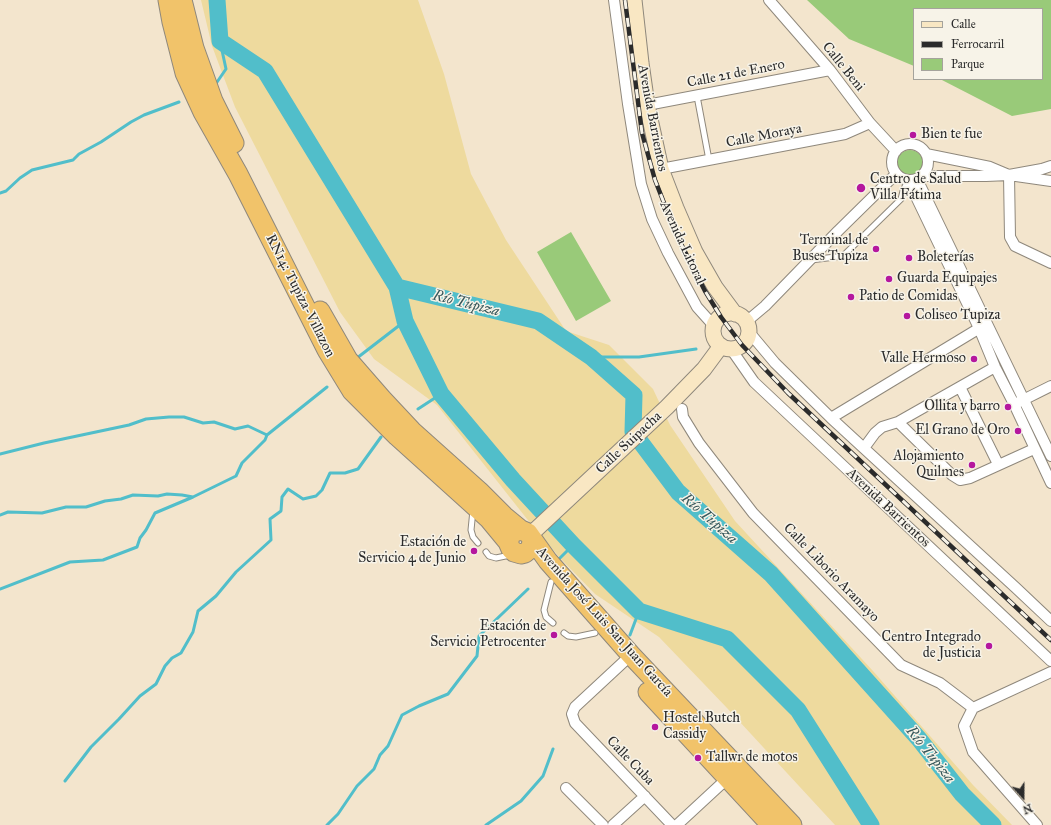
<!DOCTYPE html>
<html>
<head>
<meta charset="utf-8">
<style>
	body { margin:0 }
	#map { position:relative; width:1051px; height:825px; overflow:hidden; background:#f3e5cd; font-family:"IM FELL Great Primer",serif }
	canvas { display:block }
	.legend { position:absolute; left:913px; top:8px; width:130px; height:72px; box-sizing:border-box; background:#f7f3e8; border:1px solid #a5a39c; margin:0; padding:5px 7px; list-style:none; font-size:12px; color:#2b2b2b }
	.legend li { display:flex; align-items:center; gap:8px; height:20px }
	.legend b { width:20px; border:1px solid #a5a39c }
	.north { position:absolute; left:1003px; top:777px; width:40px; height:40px; -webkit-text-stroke:3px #f7f3e8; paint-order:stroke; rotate:159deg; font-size:11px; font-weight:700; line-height:16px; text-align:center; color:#2b2b2b }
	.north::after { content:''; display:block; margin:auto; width:14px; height:18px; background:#2b2b2b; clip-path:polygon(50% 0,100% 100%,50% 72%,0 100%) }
</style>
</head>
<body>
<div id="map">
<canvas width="1051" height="825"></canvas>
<ul class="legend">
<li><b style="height:5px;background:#f9e7c3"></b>Calle</li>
<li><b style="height:5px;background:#2b2b2b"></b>Ferrocarril</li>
<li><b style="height:11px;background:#99ca79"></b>Parque</li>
</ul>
<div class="north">N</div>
</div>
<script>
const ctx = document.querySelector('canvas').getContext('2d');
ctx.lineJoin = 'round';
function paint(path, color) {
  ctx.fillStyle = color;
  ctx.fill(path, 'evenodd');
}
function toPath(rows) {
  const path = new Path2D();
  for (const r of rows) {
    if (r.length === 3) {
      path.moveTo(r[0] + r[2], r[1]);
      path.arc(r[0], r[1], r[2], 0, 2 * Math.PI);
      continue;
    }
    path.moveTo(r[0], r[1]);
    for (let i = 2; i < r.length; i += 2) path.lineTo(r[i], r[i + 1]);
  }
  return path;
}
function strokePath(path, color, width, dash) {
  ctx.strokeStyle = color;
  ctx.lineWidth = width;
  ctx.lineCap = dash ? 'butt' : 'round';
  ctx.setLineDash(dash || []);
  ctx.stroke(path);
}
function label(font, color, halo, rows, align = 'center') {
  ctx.font = font + ' "IM FELL Great Primer",serif';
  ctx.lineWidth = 3;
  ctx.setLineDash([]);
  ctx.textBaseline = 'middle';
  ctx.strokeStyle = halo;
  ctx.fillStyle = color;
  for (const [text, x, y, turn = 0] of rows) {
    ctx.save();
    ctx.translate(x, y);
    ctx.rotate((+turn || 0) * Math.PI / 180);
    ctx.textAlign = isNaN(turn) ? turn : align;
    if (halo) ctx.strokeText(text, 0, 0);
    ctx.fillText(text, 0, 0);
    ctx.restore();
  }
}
paint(toPath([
	[807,0,1051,0,1051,109,1012,116,940,79,1042,79,1042,9,914,9,914,66,849,39],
	[910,163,13],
	[571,232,611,301,576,321,537,252]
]), '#99ca79');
paint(toPath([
	[201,0,418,0,444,74,471,174,506,240,566,331,609,345,653,389,670,425,735,521,873,671,973,785,1012,825,835,825,727,708,659,637,595,594,560,558,527,519,437,405,374,359,340,312,235,107,212,46]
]), '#eeda9e');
strokePath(toPath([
	[215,85,226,69,220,41],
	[0,193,6,191,20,178,32,170,73,160,79,154,101,142,131,122,144,115,179,102],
	[591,357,639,357,696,349],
	[357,358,405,321],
	[418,409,441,394],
	[0,454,44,443,129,425,146,419,169,417,184,417,203,423,214,422,235,429,248,426,267,435],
	[0,515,8,512,42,513,66,507,86,507,105,501,121,499,133,495,158,496,167,494,182,495,193,497],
	[560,558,573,545],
	[0,589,70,562,103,560,137,547,140,538,146,530,155,513,193,497,236,476,242,463,265,440,267,435,327,387],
	[630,635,639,611],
	[65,781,91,747,119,719,140,696,156,684,165,666,172,658,181,653,193,632,198,611,216,596,236,572,271,540,270,519,281,511,282,497,288,489,303,499,316,496,322,490,330,473,345,473,358,469,381,437],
	[327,825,338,814,357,786,374,769,380,755,388,746,402,715,419,706,448,694,477,656,479,636,528,589],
	[486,825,521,801,543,776,553,749]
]), '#51beca', 3);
strokePath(toPath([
	[217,0,220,41,265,71,397,287,538,321,591,357,634,395,633,432,678,492,771,574,919,739,962,794,993,825],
	[397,287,405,321,441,394,513,480,573,545,639,611,727,639,798,710,871,825]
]), '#51beca', 17);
const lane = toPath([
	[697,96,709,160],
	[811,260,843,256,901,199,903,191,908,180],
	[473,510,471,530,473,537,478,543],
	[486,552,489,556,496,558,510,555],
	[551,582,544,610,546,617,553,623],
	[564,633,568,636,576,637,595,633]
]);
const street = toPath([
	[614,0,628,104,641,184,652,219,668,253,697,307,714,326],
	[769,0,830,70,870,123,896,151],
	[647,105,830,70],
	[910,162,18],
	[926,154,990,167,1009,175,1051,181],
	[661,169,845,134,870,123],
	[1009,175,1010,237,1015,246,1051,263],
	[922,176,986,176,1009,175,1042,169,1051,166],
	[917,179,1051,456],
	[908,180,979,328,995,367,1014,404,1051,483],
	[746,322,765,306,838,231,896,174],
	[749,332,775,363,831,418,1016,588,1051,621],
	[731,349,754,382,1051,661],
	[960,387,998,464],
	[1019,402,1051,386],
	[682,409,683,417,699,443,753,513,901,665,940,683,973,708,964,726,973,752,1037,825],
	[831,418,983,326],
	[898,422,952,475,960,480,970,478,1034,449],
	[864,448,875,433,882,427,898,422,995,367],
	[631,655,575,707,572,714,575,723,672,825],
	[973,708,1051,672],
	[566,788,603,825],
	[613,825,645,796],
	[677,825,731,775]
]);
const secondary = toPath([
	[634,0,641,63,647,105,661,169,676,208,695,252,715,287,735,314],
	[731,331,18],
	[530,535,667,407,704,369,721,346]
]);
const highway = toPath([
	[168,0,172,22,185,73,203,112,238,174,327,350,352,391,397,436,489,519,508,542],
	[182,0,194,48,213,101,234,143],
	[320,311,348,360,382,399,412,431,479,491,504,516,521,530],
	[532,540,531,548,525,553,521,554,514,552,511,549,508,542,511,535,514,532,521,530,528,533,548,561,631,655,792,825],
	[648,692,771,825]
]);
strokePath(lane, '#8f887c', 7);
strokePath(street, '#8f887c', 12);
strokePath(secondary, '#8f887c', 17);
strokePath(highway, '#8f887c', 21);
strokePath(lane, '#fff', 5);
strokePath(street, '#fff', 10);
strokePath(secondary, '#f9e7c3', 15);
strokePath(highway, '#f1c36a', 19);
const rail = toPath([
	[625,0,642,133,655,180,677,236,705,291,721,317,742,345,788,393,1051,640]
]);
strokePath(rail, '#2b2b2b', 4.5);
strokePath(rail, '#f7f3e8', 3, [9]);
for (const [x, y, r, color] of [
	[913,135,4,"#b5179e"],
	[861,188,5,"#b5179e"],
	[876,249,4,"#b5179e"],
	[909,258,4,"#b5179e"],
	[889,279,4,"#b5179e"],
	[851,297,4,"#b5179e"],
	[907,316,4,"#b5179e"],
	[974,359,4,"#b5179e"],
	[1008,407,4,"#b5179e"],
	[1018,431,4,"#b5179e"],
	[972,465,4,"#b5179e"],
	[474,551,4,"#b5179e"],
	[554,635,4,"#b5179e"],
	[989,646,4,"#b5179e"],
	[655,727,4,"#b5179e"],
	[698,758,4,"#b5179e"]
]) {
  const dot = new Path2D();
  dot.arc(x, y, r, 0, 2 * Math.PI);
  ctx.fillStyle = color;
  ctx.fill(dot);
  strokePath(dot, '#f7f3e8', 1.5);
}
label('14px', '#2b2b2b', '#f7f3e8', [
	["Calle Beni",843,67,51],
	["Calle 21 de Enero",736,74,-11],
	["Avenida Barrientos",652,118,79],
	["Calle Moraya",764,136,-11],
	["Avenida Litoral",682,243,65],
	["RN14: Tupiza-Villazon",300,296,63],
	["Calle Suipacha",629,443,-43],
	["Avenida Barrientos",888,508,43],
	["Calle Liborio Aramayo",831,573,46],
	["Avenida José Luis San Juan García",604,622,48],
	["Calle Cuba",630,761,46]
]);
label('14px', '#2b2b2b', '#f7f3e8', [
	["Bien te fue",921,135],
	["Centro de Salud",870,180],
	["Villa Fátima",870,196],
	["Terminal de",868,241,"right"],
	["Buses Tupiza",868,257,"right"],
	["Boleterías",917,258],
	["Guarda Equipajes",897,279],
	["Patio de Comidas",859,297],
	["Coliseo Tupiza",915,316],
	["Valle Hermoso",966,359,"right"],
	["Ollita y barro",1000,407,"right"],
	["El Grano de Oro",1010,431,"right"],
	["Alojamiento",964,457,"right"],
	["Quilmes",964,473,"right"],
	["Estación de",466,543,"right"],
	["Servicio 4 de Junio",466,559,"right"],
	["Estación de",546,627,"right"],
	["Servicio Petrocenter",546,643,"right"],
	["Centro Integrado",981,638,"right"],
	["de Justicia",981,654,"right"],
	["Hostel Butch",663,719],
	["Cassidy",663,735],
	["Tallwr de motos",706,758]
], 'left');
label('italic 15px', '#36575b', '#f7f3e8', [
	["Río Tupiza",466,304,14],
	["Río Tupiza",709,519,41],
	["Río Tupiza",930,755,51]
]);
</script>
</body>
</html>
